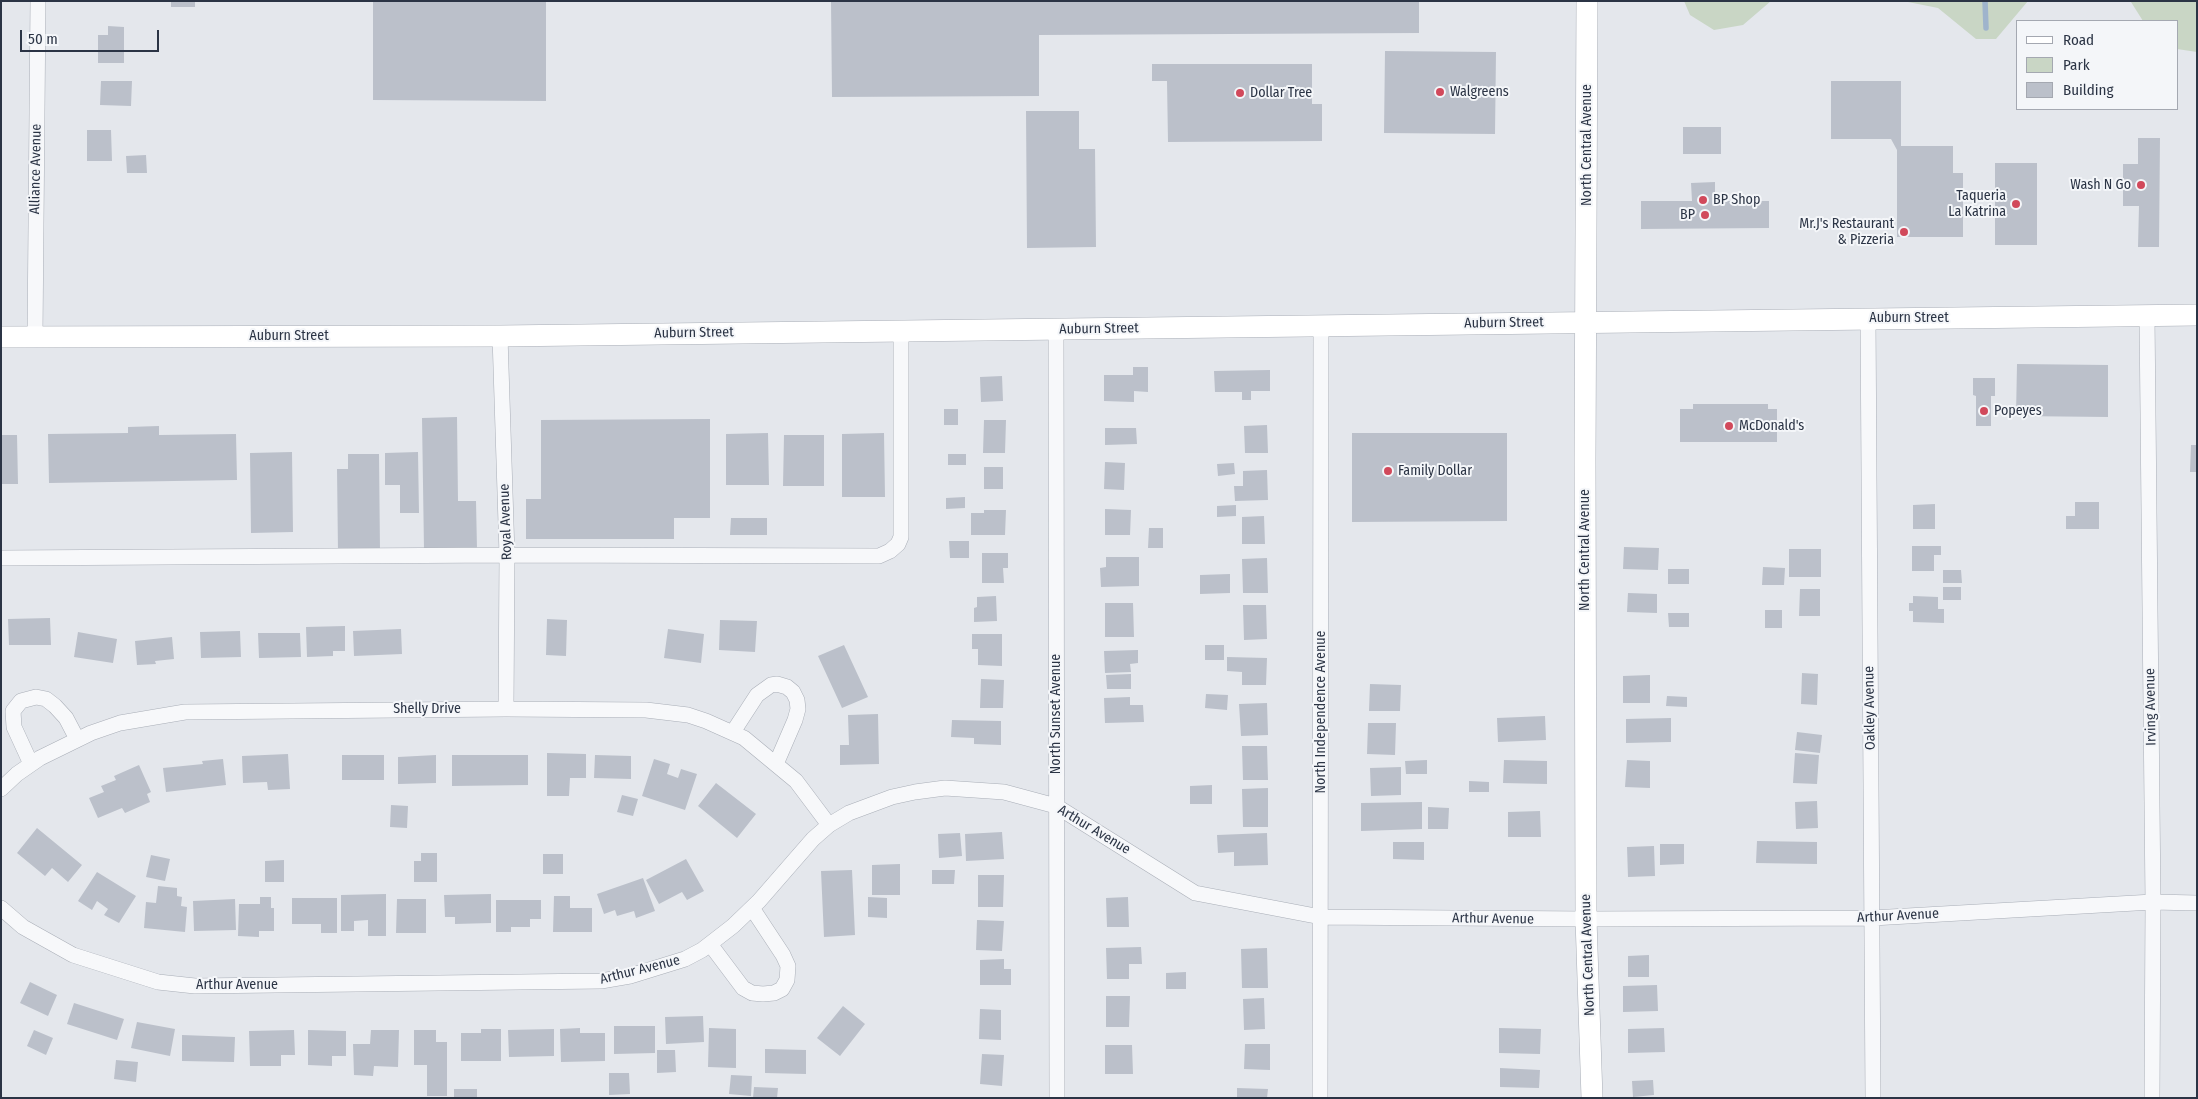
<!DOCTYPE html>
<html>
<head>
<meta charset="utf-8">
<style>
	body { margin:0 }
	#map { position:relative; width:2198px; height:1099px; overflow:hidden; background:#e4e7ec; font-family:"Fira Sans Condensed",sans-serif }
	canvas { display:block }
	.frame { position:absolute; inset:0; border:2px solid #2b3445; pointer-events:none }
	.legend { position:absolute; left:2016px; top:20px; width:162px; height:90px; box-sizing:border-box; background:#f4f6f9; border:1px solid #a4a8b1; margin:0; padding:6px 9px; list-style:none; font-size:15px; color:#2b3445 }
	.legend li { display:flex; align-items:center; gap:10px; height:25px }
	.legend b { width:25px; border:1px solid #a4a8b1 }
	.scale { position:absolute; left:20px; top:30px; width:139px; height:22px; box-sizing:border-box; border:2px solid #2b3445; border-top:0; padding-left:6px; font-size:15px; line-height:18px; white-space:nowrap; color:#2b3445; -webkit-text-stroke:4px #f4f6f9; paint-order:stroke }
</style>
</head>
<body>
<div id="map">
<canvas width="2198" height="1099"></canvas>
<div class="frame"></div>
<ul class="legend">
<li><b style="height:6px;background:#fff"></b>Road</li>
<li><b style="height:14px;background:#c9d6c5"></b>Park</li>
<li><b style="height:14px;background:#bbc0ca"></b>Building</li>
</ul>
<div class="scale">50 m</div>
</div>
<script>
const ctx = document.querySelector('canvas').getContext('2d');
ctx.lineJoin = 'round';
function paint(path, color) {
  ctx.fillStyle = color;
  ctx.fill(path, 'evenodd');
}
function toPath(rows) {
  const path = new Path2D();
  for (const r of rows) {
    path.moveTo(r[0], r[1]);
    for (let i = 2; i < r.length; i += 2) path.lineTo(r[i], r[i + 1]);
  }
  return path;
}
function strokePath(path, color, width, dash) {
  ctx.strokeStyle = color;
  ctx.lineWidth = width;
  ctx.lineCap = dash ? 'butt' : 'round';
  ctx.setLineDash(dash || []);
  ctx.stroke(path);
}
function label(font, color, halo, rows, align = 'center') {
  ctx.font = font + ' "Fira Sans Condensed",sans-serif';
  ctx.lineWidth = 4;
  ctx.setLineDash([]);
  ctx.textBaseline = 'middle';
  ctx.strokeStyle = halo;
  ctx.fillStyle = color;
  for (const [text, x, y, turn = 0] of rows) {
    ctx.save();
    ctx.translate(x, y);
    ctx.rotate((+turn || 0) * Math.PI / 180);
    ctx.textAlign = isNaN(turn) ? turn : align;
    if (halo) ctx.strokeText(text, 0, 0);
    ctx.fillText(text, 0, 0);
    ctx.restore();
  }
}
paint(toPath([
	[1684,1,1771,1,1743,25,1714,30,1690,15],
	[1903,1,2028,1,1996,39,1976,39,1938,8],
	[2197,1,2197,52,2177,49,2177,21,2143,21,2131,2]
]), '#c9d6c5');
strokePath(toPath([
	[1985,1,1986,28]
]), '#9fb4cc', 5.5);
paint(toPath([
	[171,1,195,1,195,7,171,7],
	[373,1,546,1,546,101,373,100],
	[831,1,1419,1,1419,33,1039,35,1039,96,832,97],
	[108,26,124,27,124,63,98,63,98,35,108,35],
	[1385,51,1496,52,1495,134,1384,133],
	[1152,64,1312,64,1312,104,1322,104,1322,141,1168,142,1167,81,1152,81],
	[101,81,132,81,131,106,100,105],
	[1831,81,1901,81,1901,146,1953,146,1953,173,1963,173,1963,237,1897,237,1897,150,1891,139,1831,139],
	[1026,111,1079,111,1079,149,1095,149,1096,247,1027,248],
	[1683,127,1721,127,1721,154,1683,154],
	[87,130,111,130,112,161,87,161],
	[2138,138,2160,138,2159,247,2138,247,2139,206,2123,206,2123,164,2138,164],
	[146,155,147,173,127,173,126,156],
	[1995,163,2037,163,2037,245,1995,245],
	[1715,182,1715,201,1769,201,1769,228,1641,229,1641,201,1692,201,1691,183],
	[2017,364,2108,365,2108,417,2016,416],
	[1133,367,1148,367,1148,392,1134,391,1134,402,1104,401,1104,375,1133,375],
	[1270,370,1270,391,1251,391,1251,400,1242,400,1242,392,1215,392,1214,371],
	[1002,376,1003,401,981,402,980,377],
	[1973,378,1995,378,1995,396,1991,396,1991,426,1976,426,1976,396,1973,395],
	[1693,404,1768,404,1768,409,1777,409,1777,442,1680,442,1680,409,1693,409],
	[944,409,958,409,958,425,944,425],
	[457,417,458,501,476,501,477,549,424,550,422,418],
	[710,419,710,518,674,518,674,539,526,539,526,499,541,499,541,420],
	[984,420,1006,420,1005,453,983,453],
	[1267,425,1268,453,1245,453,1244,426],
	[159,426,159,435,236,434,237,480,49,483,48,434,128,433,128,427],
	[1105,428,1136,428,1137,444,1105,445],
	[768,433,769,485,726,485,726,434],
	[884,433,885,497,842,497,842,434],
	[1352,433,1507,433,1507,521,1352,522],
	[1,435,17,435,18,484,1,484],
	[784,435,824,435,824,486,783,486],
	[2191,445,2197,445,2197,472,2190,472],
	[292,452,293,532,251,533,250,453],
	[418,452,419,513,400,513,400,485,385,485,385,453],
	[348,454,379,454,380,551,338,552,337,469,348,469],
	[948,454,966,454,966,465,948,465],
	[1105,462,1125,463,1124,490,1104,489],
	[1234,463,1235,474,1218,476,1217,464],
	[984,467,1003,467,1003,489,984,489],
	[1267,470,1268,500,1235,501,1234,486,1243,486,1243,471],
	[965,497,965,508,946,509,946,498],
	[2075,502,2099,502,2099,529,2066,529,2066,516,2075,516],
	[1935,504,1935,529,1913,529,1913,505],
	[1236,505,1236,516,1217,517,1217,506],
	[1105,509,1131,510,1130,535,1105,535],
	[984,510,1006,510,1005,535,971,535,971,513,984,513],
	[1264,516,1265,544,1242,544,1242,517],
	[731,518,767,518,767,535,730,535],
	[1149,528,1163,528,1163,548,1148,548],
	[949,541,969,541,969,558,950,558],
	[1912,546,1941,546,1941,555,1934,555,1934,571,1912,571],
	[1624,547,1659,548,1658,570,1623,569],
	[1789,549,1821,549,1821,577,1789,577],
	[982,553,1008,553,1008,568,1003,568,1004,583,982,583],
	[1106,557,1139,557,1139,586,1101,587,1100,568,1106,567],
	[1267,558,1268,593,1243,593,1242,559],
	[1763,567,1785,568,1784,585,1762,585],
	[1668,569,1689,569,1689,584,1668,584],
	[1943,570,1961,570,1962,583,1943,583],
	[1230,574,1230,593,1200,594,1200,575],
	[1943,587,1961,587,1961,600,1943,600],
	[1800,589,1820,589,1820,616,1799,616],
	[1628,593,1657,594,1657,613,1627,612],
	[996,596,997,621,974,622,974,608,977,607,977,597],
	[1913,596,1938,597,1938,609,1944,609,1944,623,1913,622,1913,611,1909,611,1909,603,1913,603],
	[1105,603,1133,603,1134,637,1105,637],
	[1243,605,1266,605,1267,639,1244,640],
	[1765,610,1782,610,1782,628,1765,628],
	[1668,613,1689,613,1689,627,1669,627],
	[50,618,51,645,9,645,8,619],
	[547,619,567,620,566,656,546,655],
	[720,620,757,621,755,652,719,650],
	[345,626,345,651,333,651,333,656,307,657,306,627],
	[401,629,402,654,354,656,353,631],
	[668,629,704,634,701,663,664,658],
	[240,631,241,657,201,658,200,632],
	[78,632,117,639,113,663,74,657],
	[258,633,300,633,301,657,259,658],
	[972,634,1002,634,1002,666,978,665,978,649,972,649],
	[172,637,174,659,155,661,156,664,137,665,135,641],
	[844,645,868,697,842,708,818,656],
	[1205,645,1224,645,1224,660,1205,660],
	[1138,650,1138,663,1130,664,1131,672,1105,673,1104,651],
	[1227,657,1267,658,1266,685,1242,685,1242,672,1227,671],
	[1802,673,1818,674,1817,705,1801,704],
	[1131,674,1131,689,1107,689,1106,675],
	[1650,675,1650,703,1623,703,1623,676],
	[981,679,1004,680,1003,708,980,708],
	[1370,684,1401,685,1400,711,1369,711],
	[1206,694,1228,695,1227,710,1205,708],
	[1667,696,1687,697,1687,707,1666,706],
	[1130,697,1130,705,1143,705,1144,722,1105,723,1104,698],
	[1267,703,1268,735,1241,736,1239,704],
	[878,714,879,764,840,765,840,745,849,745,848,715],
	[1545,716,1546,740,1498,742,1497,718],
	[1671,718,1671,742,1626,743,1626,719],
	[952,720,1001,721,1001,745,974,744,974,738,951,737],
	[1368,723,1396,723,1395,755,1367,754],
	[1797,732,1822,735,1820,753,1795,750],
	[1242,746,1267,746,1268,780,1243,780],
	[547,753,586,754,586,778,570,778,569,796,547,796],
	[1795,753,1819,755,1817,784,1793,783],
	[288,754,290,789,268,790,267,782,243,783,242,756],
	[342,755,384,755,384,780,342,780],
	[436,755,436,783,398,784,398,757],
	[452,755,528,755,528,785,452,786],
	[595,755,631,756,631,779,594,778],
	[223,759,226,785,166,792,163,768,203,764,202,761],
	[654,759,670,764,667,774,678,778,681,769,697,774,685,810,642,796],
	[1427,760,1427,774,1406,774,1405,761],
	[1504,760,1547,761,1547,784,1503,783],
	[1627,760,1650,761,1650,788,1625,787],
	[139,765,151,792,147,794,150,802,125,813,122,808,98,818,89,798,104,792,101,786,116,780,114,776],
	[1401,767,1401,795,1371,796,1370,768],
	[1469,781,1489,782,1489,792,1469,792],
	[716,783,756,814,737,838,698,806],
	[1212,785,1212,804,1190,804,1190,786],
	[1268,788,1268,827,1243,827,1242,789],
	[622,795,638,799,633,816,617,812],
	[1817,801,1818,828,1796,829,1795,802],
	[1422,802,1422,829,1361,831,1361,803],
	[391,805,408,806,407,828,390,827],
	[1428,807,1449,808,1448,829,1428,829],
	[1540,811,1541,837,1508,837,1508,812],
	[37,828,82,865,68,882,52,868,45,876,17,853],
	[1002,832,1004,859,966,861,965,834],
	[960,833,962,856,939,858,938,834],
	[1267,833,1268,865,1234,866,1234,852,1218,853,1217,835],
	[1757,841,1817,842,1817,864,1756,863],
	[1393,842,1424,842,1424,860,1393,859],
	[1660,844,1684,844,1684,864,1660,865],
	[1654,846,1655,876,1628,877,1627,847],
	[421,853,437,853,437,882,414,882,414,861,421,861],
	[543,854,563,854,563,874,543,874],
	[151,855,170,859,165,881,146,877],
	[686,859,704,891,687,900,682,892,659,904,646,880],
	[284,860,284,882,265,882,265,861],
	[900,864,900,895,872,895,872,865],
	[852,870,855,935,824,937,821,871],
	[932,870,955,870,954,884,932,884],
	[97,872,136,896,119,923,104,915,108,909,97,901,92,910,78,901],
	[978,875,1004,875,1003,907,978,907],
	[643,878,655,911,636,918,634,911,617,916,615,910,604,914,597,894],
	[158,886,177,888,177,896,182,897,181,906,187,907,185,932,144,928,146,902,156,903],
	[386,894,386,936,368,936,368,920,354,921,354,931,341,931,341,895],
	[491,894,491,923,455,924,455,917,445,917,444,895],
	[554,896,570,896,570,908,592,908,592,932,553,932],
	[260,897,271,897,271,908,274,908,274,931,259,931,259,937,238,936,239,904,260,904],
	[868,897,887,898,887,918,868,917],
	[1128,897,1129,927,1107,927,1106,898],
	[292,898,337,898,337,933,321,933,321,924,292,924],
	[235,899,236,930,194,931,193,901],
	[397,899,426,899,426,933,396,933],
	[496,900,541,900,541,919,530,919,530,927,511,927,511,932,496,932],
	[977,920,1004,921,1002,951,976,950],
	[1141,947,1142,964,1129,964,1129,979,1107,979,1106,948],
	[1267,948,1268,988,1242,988,1241,949],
	[1649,955,1649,977,1628,977,1628,956],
	[1004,959,1004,969,1011,969,1011,985,980,985,980,960],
	[1186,972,1186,989,1166,989,1166,973],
	[30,982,57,995,48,1016,20,1003],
	[1657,985,1658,1011,1623,1012,1623,986],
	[1106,996,1130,996,1129,1027,1106,1027],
	[1264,998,1265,1029,1244,1030,1243,999],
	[74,1003,124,1019,117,1040,67,1024],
	[843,1006,865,1024,840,1056,817,1038],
	[980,1009,1001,1010,1001,1040,979,1039],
	[703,1016,704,1042,666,1044,665,1017],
	[137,1022,175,1029,170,1056,131,1048],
	[614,1026,655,1026,655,1053,614,1054],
	[580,1028,580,1033,605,1033,605,1061,561,1062,560,1029],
	[709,1028,736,1029,736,1068,708,1067],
	[1499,1028,1541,1029,1540,1054,1499,1053],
	[1664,1028,1665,1052,1628,1053,1628,1029],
	[481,1029,501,1029,501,1061,461,1061,461,1033,481,1033],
	[554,1029,554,1056,509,1057,508,1030],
	[34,1030,53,1038,46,1055,27,1046],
	[294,1030,295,1055,281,1055,281,1066,250,1066,249,1031],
	[308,1030,346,1031,346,1056,332,1056,332,1066,308,1065],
	[371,1030,399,1030,398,1067,374,1066,373,1076,354,1075,353,1044,370,1044],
	[414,1030,436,1030,436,1042,447,1042,447,1096,427,1096,427,1065,414,1065],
	[182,1035,235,1037,234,1062,182,1061],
	[1245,1044,1270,1044,1270,1070,1244,1069],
	[1105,1045,1132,1045,1133,1074,1105,1074],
	[765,1049,806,1050,806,1074,765,1073],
	[657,1050,675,1050,676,1072,657,1073],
	[982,1054,1004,1055,1002,1086,980,1084],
	[116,1060,138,1062,136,1082,114,1079],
	[1500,1068,1540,1070,1539,1088,1500,1087],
	[609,1073,629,1073,630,1094,609,1095],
	[731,1075,752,1076,751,1096,729,1094],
	[1653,1080,1654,1095,1633,1097,1632,1081],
	[754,1087,778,1088,777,1098,753,1098],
	[1237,1088,1268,1089,1267,1098,1237,1098],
	[454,1089,477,1089,477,1098,454,1098]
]), '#bbc0ca');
const street = toPath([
	[2147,316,2153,902,2152,1098],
	[1868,318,1873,1098],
	[1056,329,1057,1098],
	[35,336,38,1],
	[500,336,507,555,506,709],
	[1,558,507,555,879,556,890,551,898,544,901,537,901,331],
	[733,732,757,695,771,685,777,684,787,687,793,692,797,700,798,709,795,720,776,764],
	[31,764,14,727,13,711,21,701,36,697,46,699,55,706,66,718,77,739],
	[1,789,17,774,40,758,91,733,120,723,185,712,506,709,646,710,688,715,706,721,744,738,796,781,829,825],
	[1,908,23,927,73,955,158,982,195,986,601,981,630,976,685,959,702,950,733,926,759,901,813,839,829,825,849,813,892,797,915,792,945,788,1004,792,1056,806,1195,893,1321,917,1586,919,1872,918,2153,902,2197,903],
	[710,944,743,988,752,993,763,994,774,993,782,989,787,980,788,966,783,955,752,908],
	[1320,1098,1321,326]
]);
const secondary = toPath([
	[1587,1,1585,459,1586,919,1592,1098],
	[1,337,500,336,2197,315]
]);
strokePath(street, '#a9aeb7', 16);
strokePath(secondary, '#a9aeb7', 22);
strokePath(street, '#f7f8fa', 15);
strokePath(secondary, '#fff', 21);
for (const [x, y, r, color] of [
	[1440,92,5,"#d1495b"],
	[1240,93,5,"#d1495b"],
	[2141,185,5,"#d1495b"],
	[1703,200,5,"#d1495b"],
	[2016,204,5,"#d1495b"],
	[1705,215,5,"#d1495b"],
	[1904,232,5,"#d1495b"],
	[1984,411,5,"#d1495b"],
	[1729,426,5,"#d1495b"],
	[1388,471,5,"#d1495b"]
]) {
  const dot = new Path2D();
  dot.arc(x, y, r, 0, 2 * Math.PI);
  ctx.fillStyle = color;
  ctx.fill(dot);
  strokePath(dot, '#f4f6f9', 2);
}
label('14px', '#2b3445', '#f4f6f9', [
	["Walgreens",1450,92],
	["Dollar Tree",1250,93],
	["Wash N Go",2131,185,"right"],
	["Taqueria",2006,196,"right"],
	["La Katrina",2006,212,"right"],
	["BP Shop",1713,200],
	["BP",1695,215,"right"],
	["Mr.J's Restaurant",1894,224,"right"],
	["& Pizzeria",1894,240,"right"],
	["Popeyes",1994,411],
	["McDonald's",1739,426],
	["Family Dollar",1398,471]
], 'left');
label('14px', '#2b3445', '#f4f6f9', [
	["North Central Avenue",1587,145,-90],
	["Alliance Avenue",36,169,-89],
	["Auburn Street",1909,318],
	["Auburn Street",1504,323,-1],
	["Auburn Street",1099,329,-1],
	["Auburn Street",694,333,-1],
	["Auburn Street",289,336],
	["Royal Avenue",506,522,-92],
	["North Central Avenue",1585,550,-90],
	["Irving Avenue",2151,707,-91],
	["Oakley Avenue",1870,708,-91],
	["Shelly Drive",427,709],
	["North Independence Avenue",1321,712,-90],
	["North Sunset Avenue",1056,714,-90],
	["Arthur Avenue",1094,830,31],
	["Arthur Avenue",1898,916,-3],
	["Arthur Avenue",1493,919,1],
	["North Central Avenue",1588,955,-92],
	["Arthur Avenue",640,970,-14],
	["Arthur Avenue",237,985]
]);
</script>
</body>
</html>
